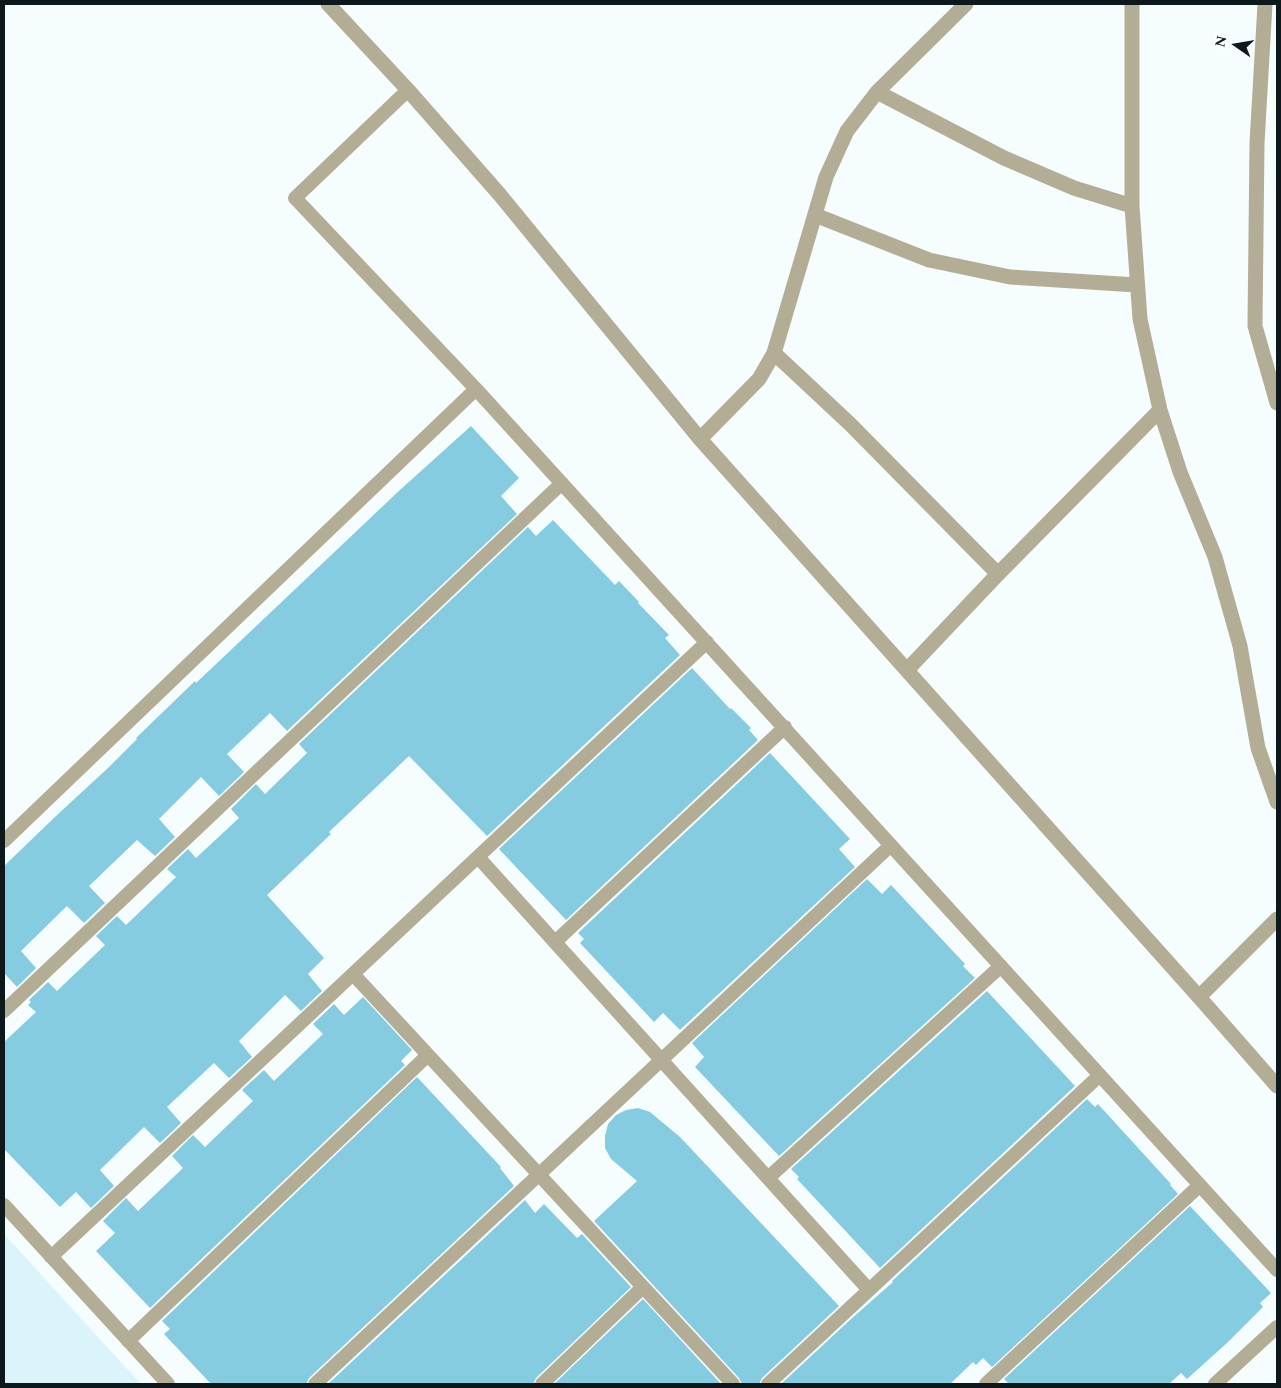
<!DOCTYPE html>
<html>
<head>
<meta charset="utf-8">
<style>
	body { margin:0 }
	#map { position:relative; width:1281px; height:1388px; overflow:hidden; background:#f6fdff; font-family:Spectral,serif }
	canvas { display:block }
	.frame { position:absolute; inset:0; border:5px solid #0c181c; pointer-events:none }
	.north { position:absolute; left:1211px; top:20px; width:50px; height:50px; -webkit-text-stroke:4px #fff; paint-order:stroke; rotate:283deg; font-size:14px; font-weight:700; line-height:20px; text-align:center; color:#0c181c }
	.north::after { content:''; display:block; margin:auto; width:18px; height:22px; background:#0c181c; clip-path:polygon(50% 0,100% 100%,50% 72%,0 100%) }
</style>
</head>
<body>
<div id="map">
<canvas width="1281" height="1388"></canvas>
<div class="frame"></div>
<div class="north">N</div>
</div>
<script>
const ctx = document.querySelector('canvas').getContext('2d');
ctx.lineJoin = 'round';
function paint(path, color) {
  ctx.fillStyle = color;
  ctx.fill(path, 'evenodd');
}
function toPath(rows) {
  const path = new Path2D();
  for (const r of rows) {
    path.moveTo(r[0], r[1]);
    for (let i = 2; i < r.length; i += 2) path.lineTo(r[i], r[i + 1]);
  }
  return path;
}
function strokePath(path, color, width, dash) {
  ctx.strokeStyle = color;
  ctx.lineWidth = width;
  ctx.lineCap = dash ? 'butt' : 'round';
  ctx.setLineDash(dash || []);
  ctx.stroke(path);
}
paint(toPath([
	[4,1234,141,1384,4,1384]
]), '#dbf4fc');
paint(toPath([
	[471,426,519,478,501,496,517,514,287,731,270,713,227,754,244,772,219,796,201,777,159,819,175,837,155,856,137,840,89,886,105,903,84,923,67,906,21,951,36,968,17,987,4,973,4,866,56,816,109,767,137,739,136,738,195,681,196,683,401,489],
	[553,520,615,585,619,581,639,602,638,603,669,635,665,638,680,655,487,836,409,756,329,832,331,834,267,895,324,958,308,974,322,991,301,1011,285,995,239,1041,252,1057,229,1078,214,1063,167,1107,181,1123,160,1143,144,1127,100,1170,114,1186,91,1208,76,1192,60,1207,4,1149,4,1042,36,1012,28,1005,31,1002,29,1000,48,982,57,991,105,945,96,936,117,916,126,925,176,877,167,869,188,849,196,858,239,818,231,809,256,784,265,794,307,753,299,744,528,527,536,536],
	[692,668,730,709,731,708,751,728,749,730,758,740,566,920,499,849],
	[770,753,850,839,839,849,855,867,680,1030,663,1013,654,1022,580,943,584,939,578,933],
	[867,879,882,894,891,885,965,964,963,966,975,978,779,1156,695,1067,704,1057,692,1043],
	[987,991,1075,1086,880,1268,797,1179,799,1177,791,1169],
	[363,997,412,1050,401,1061,405,1065,150,1308,96,1251,115,1233,103,1221,126,1198,138,1211,183,1168,172,1156,193,1135,205,1147,253,1101,242,1090,264,1070,274,1081,323,1034,313,1024,334,1004,344,1015],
	[417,1077,501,1167,500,1168,514,1186,309,1378,306,1384,211,1384,164,1334,170,1329,162,1321],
	[1087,1099,1095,1107,1098,1104,1171,1184,1170,1185,1178,1194,992,1367,983,1358,976,1365,973,1362,950,1384,781,1384,851,1319,893,1282,892,1281],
	[638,1108,650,1112,680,1137,839,1306,762,1378,759,1384,742,1384,739,1378,594,1221,637,1181,611,1159,605,1148,605,1136,608,1124,616,1115,626,1110],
	[525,1200,535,1213,544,1204,577,1238,582,1234,631,1287,536,1378,533,1384,328,1384],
	[1190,1206,1271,1293,1260,1303,1263,1307,1227,1343,1187,1379,1181,1373,1169,1384,1009,1384,1004,1379],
	[643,1299,721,1384,554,1384]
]), '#85cce1');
strokePath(toPath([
	[408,90,295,198,476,389],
	[4,841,476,389,1277,1270],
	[478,857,869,1290],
	[555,942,785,727],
	[353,974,733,1384],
	[4,1011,562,483],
	[768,1178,1001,966],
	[4,1205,168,1384],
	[51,1257,707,642],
	[128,1341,428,1055],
	[315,1384,891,845],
	[542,1384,643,1287],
	[768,1384,1100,1075],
	[986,1384,1200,1185],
	[1215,1384,1277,1327]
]), '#b4ad95', 14);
strokePath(toPath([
	[1132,4,1132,206,1140,319,1160,410,1180,472,1215,557,1240,646,1258,748,1277,802],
	[1265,4,1257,143,1255,326,1277,403],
	[877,92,1004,158,1074,188,1132,206],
	[815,215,929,260,1010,277,1137,285],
	[774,353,850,424,998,574],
	[700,439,759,379,774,353,826,177,847,131,877,92,966,4],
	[907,670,998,574,1160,410],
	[1199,997,1277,919]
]), '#b4ad95', 15);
strokePath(toPath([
	[328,4,408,90,500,195,700,439,1199,997,1277,1086]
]), '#b4ad95', 15);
</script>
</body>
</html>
